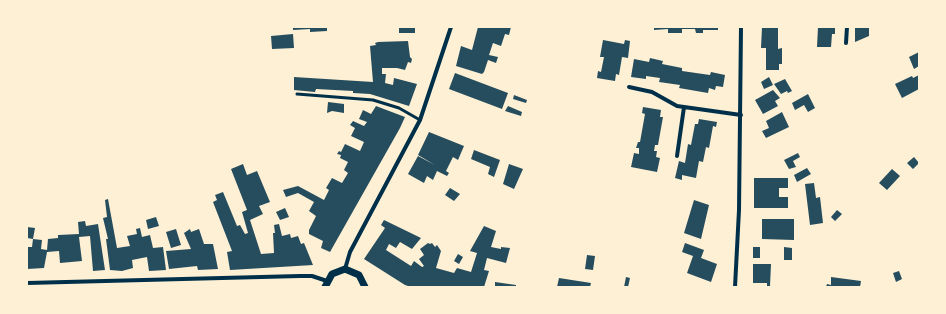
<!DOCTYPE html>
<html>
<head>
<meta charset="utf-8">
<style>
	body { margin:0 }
	#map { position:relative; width:946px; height:314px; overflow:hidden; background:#fdf0d5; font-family:"PT Sans",sans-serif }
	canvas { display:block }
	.frame { position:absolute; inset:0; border:28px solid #fdf0d5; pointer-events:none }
</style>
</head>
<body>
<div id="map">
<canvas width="946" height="314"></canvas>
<div class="frame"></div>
</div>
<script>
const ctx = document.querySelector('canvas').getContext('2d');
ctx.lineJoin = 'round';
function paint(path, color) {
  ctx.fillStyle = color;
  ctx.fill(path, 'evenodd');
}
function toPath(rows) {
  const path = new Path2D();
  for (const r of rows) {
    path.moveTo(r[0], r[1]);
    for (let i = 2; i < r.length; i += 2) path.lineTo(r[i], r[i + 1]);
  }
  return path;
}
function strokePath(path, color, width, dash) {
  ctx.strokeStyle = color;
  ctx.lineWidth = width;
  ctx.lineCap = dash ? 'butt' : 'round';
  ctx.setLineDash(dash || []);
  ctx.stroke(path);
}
paint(toPath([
	[293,27,327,27,327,31,310,32,310,29,293,30],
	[399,27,415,27,415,33,399,33],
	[478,27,511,27,509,35,505,34,501,46,493,43,489,55,498,57,496,63,488,60,484,72,482,74,456,66,461,46,472,50],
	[654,27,718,27,718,30,703,30,703,33,696,33,695,29,682,29,682,33,668,33,668,29,654,30],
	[762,27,778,27,778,49,782,48,782,64,779,64,779,70,766,70,766,48,761,48],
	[818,27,835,27,835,34,832,34,831,47,817,47],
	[855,27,869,27,869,36,855,42],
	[293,34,294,48,272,49,271,36],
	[603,40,624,44,625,40,630,41,628,58,622,57,619,75,616,74,615,81,597,78,598,71,601,72,604,57,600,57],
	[408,41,410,57,412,59,411,63,408,62,405,70,397,68,382,68,382,74,386,74,385,83,393,85,394,78,417,84,409,106,370,94,353,93,353,91,316,89,315,92,294,90,294,77,373,82,370,46,376,45,375,43,378,42],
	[919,52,919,66,914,69,909,57],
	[650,58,663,61,662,64,682,68,682,71,710,75,711,72,725,75,723,87,716,86,715,90,709,88,708,93,679,88,680,85,659,82,660,78,646,76,646,79,631,77,634,59,649,62],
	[455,73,508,93,502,109,449,89],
	[919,75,919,89,902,98,895,84,912,76,913,78],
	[769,77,773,85,764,89,761,82],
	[785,79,792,91,788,93,787,91,781,94,774,84],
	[773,90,780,98,775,101,778,106,763,114,755,100],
	[808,94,815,108,808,112,804,105,795,110,792,103],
	[514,95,527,100,526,103,513,99],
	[328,102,344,104,344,113,332,111,327,113],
	[376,106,405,117,400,128,330,252,321,248,323,241,309,234,309,230,316,216,309,211,314,202,298,193,286,197,283,190,298,186,324,200,329,190,326,188,332,178,342,183,348,173,344,170,348,162,340,158,341,155,337,154,339,151,341,152,345,144,360,151,364,142,351,136,355,128,350,125,353,121,364,126,367,122,359,119,363,110,371,114],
	[508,106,522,112,521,116,505,111],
	[643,107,661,110,660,117,663,117,658,145,655,145,654,151,657,151,656,157,660,158,657,172,631,167,634,153,639,154,639,148,636,148,638,142,640,142,645,114,642,113],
	[782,112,789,127,766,138,762,131,769,128,766,121],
	[699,119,717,122,716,127,713,126,709,148,706,147,703,162,699,161,696,178,682,175,682,180,675,178,679,161,685,163,688,144,691,145,695,124,698,124],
	[429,132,464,146,458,160,453,157,446,171,449,173,447,176,437,171,433,180,427,176,424,183,408,174,418,156,435,165,418,155],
	[474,150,500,160,494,177,488,174,490,167,471,159],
	[798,153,800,157,793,161,796,167,789,169,784,160],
	[914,157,919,163,913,169,907,163],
	[243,164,247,175,257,171,270,202,259,206,263,214,250,220,261,254,274,253,273,233,275,233,274,225,279,224,282,236,290,234,291,238,298,236,301,244,304,243,313,265,230,270,227,252,232,251,213,202,217,200,215,195,223,192,237,226,240,225,245,234,248,233,242,212,247,210,231,169],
	[509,164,523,169,514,189,503,184],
	[807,168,811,174,797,182,794,175],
	[892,169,900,176,887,190,879,183],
	[754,178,788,178,788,188,779,188,779,197,788,197,788,208,754,208],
	[814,183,816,198,820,197,823,223,810,225,805,184],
	[450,188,460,194,454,201,445,195],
	[108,199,117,248,130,246,127,236,137,234,136,229,140,228,142,237,150,235,153,248,163,247,166,270,149,271,147,257,132,260,133,268,122,271,110,270,106,239,108,239,103,218,107,217,105,200],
	[694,200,709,205,701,239,684,233],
	[285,208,289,217,280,220,276,212],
	[837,210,842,214,835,221,831,217],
	[156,217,159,226,148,229,146,220],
	[762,219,794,219,794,240,762,239],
	[384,220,421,238,412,249,400,242,396,248,389,244,386,250,411,266,414,261,422,267,424,266,419,259,424,255,420,249,428,243,430,244,432,243,435,247,437,245,441,251,436,268,454,273,457,268,471,272,477,253,470,251,484,226,496,231,491,247,501,249,501,247,510,248,506,263,487,258,484,270,489,271,484,287,411,287,405,285,364,259,385,228,381,225],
	[85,221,86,226,98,224,105,270,93,271,90,236,79,237,82,261,60,263,59,251,47,252,44,268,27,269,27,247,32,247,33,239,42,240,41,249,47,250,48,239,58,238,58,235,79,234,78,222],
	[27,227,35,228,33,239,27,238],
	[176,229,181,245,171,248,166,232],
	[190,229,191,232,199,229,204,244,213,244,218,269,198,270,197,266,169,269,166,251,191,249,184,233],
	[685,243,704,250,701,258,717,264,711,282,687,273,693,256,682,252],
	[753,247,760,247,760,258,753,258],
	[784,247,792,248,792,260,784,260],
	[458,254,463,257,459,264,454,261],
	[587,255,595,256,593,270,585,269],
	[753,264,771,264,770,286,767,286,767,283,753,283],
	[899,271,902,279,896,282,893,273],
	[626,277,630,278,628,287,624,287],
	[831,277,861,281,860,287,826,287,827,284,831,285],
	[559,278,591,283,590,287,557,287],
	[495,282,516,285,516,287,495,287]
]), '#264d5e');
strokePath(toPath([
	[297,94,373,100,399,108,420,120]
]), '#003049', 3);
strokePath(toPath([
	[846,43,847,27],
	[629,87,652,92,677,106,741,115],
	[677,156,684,107],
	[345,269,350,252,420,120,451,27],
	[27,283,300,276,312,276,327,281],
	[735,287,739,210,741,27]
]), '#003049', 4);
strokePath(toPath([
	[325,287,332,274,345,269,359,275,365,287]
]), '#003049', 7);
</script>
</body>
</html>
